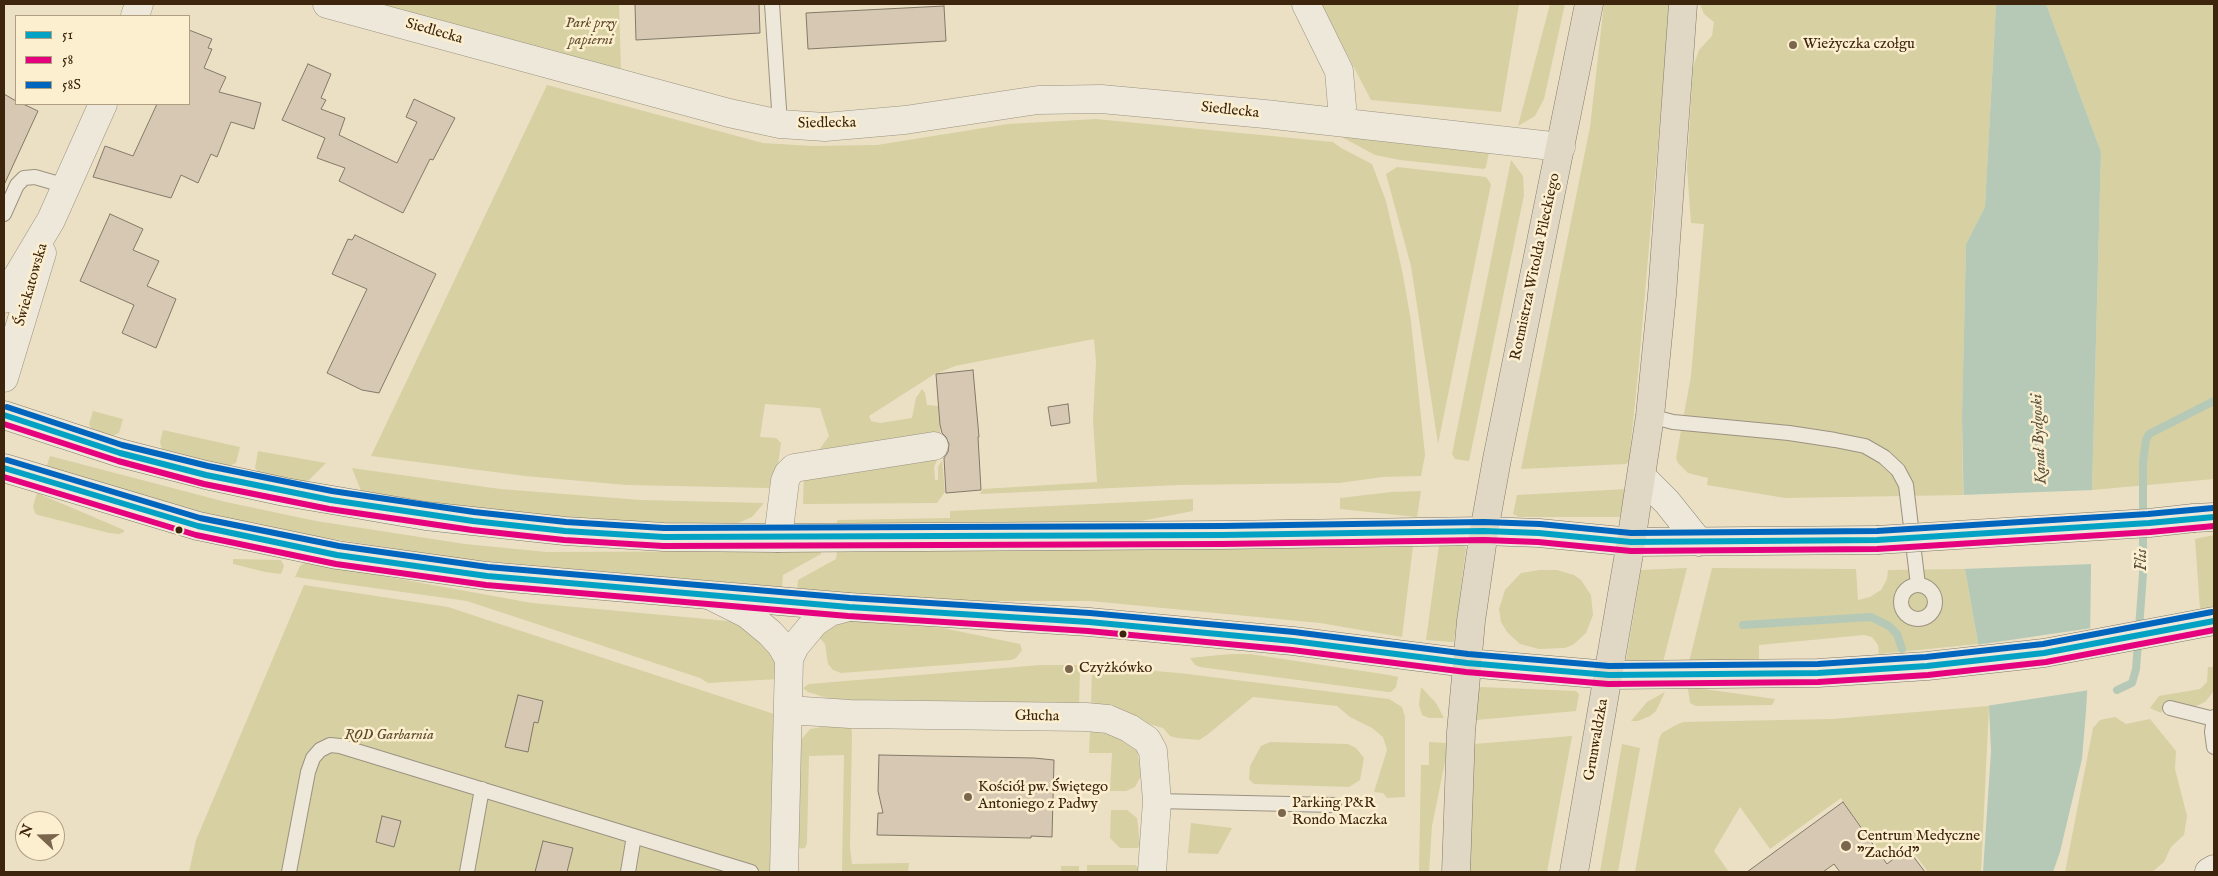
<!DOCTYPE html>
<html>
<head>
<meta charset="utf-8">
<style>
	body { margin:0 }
	#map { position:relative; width:2218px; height:876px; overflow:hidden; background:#ebe0c4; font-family:"IM FELL English",serif }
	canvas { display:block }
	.frame { position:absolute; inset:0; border:5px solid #3d240d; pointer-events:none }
	.legend { position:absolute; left:15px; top:15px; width:175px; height:90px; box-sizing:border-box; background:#fcefcf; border:1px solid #b09e81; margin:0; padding:6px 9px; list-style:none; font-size:15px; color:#3d240d }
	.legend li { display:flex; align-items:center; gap:10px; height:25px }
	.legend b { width:25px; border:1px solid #b09e81 }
	.north { position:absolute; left:15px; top:811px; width:50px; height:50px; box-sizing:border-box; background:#fcefcf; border:1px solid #b09e81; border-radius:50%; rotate:291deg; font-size:14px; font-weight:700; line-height:20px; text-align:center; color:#3d240d }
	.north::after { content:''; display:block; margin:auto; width:18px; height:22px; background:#7a664d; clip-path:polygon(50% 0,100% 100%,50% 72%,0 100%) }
</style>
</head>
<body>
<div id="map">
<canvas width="2218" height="876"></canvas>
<div class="frame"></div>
<ul class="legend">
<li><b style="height:6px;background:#03a2c4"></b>51</li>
<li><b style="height:6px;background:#e5007d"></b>58</li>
<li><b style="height:6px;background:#0065bd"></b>58S</li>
</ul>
<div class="north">N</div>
</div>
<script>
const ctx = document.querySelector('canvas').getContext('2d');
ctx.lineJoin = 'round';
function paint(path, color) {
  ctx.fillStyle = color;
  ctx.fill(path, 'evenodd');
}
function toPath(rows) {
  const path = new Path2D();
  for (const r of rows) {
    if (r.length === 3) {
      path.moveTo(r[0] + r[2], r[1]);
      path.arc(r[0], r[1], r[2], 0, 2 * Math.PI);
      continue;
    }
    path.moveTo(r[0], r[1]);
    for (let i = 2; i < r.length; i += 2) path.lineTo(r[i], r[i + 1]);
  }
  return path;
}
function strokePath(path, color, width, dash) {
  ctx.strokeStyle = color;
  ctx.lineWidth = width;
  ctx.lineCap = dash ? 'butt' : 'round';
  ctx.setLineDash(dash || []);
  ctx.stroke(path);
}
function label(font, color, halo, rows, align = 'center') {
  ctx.font = font + ' "IM FELL English",serif';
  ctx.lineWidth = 5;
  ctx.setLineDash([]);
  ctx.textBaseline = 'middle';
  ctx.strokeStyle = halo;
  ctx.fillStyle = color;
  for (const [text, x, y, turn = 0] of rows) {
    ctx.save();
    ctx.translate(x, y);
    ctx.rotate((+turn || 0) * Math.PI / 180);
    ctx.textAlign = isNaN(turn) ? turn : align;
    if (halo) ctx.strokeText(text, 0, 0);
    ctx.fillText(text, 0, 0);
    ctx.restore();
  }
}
paint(toPath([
	[373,4,619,4,621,71],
	[1321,4,1519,4,1501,112,1371,100],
	[1550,4,1565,4,1544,99,1535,116,1518,126],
	[1604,4,1670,4,1638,374,1629,461,1626,464,1521,469,1590,127],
	[1700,4,1996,4,1985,207,1966,244,1962,418,1963,495,1785,498,1707,485,1708,478,1688,473,1678,463,1676,458,1691,376,1704,224,1691,223,1687,168,1693,67,1699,50,1712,36,1714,22,1704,14],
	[2046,4,2214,4,2214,479,2092,490,2101,152],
	[547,85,763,143,812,146,877,145,1008,124,1096,119,1333,142,1341,148,1372,164,1386,201,1402,270,1411,321,1425,455,1421,476,1383,477,1339,483,1179,485,980,494,983,489,1097,482,1093,419,1096,362,1094,339,955,366,933,375,869,416,871,421,880,423,912,418,916,398,922,389,925,393,927,405,938,406,940,433,812,460,829,436,820,408,765,404,760,437,776,438,781,443,777,472,769,488,626,485,525,476,371,456],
	[1338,135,1489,152,1486,167,1484,169,1400,160,1375,155],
	[1511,160,1523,176,1524,195,1469,461,1455,459,1452,454],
	[1397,167,1486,177,1491,184,1438,444,1411,266,1386,174],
	[93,411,123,419,119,433,112,436,91,429,89,424],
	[163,430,240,447,236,463,229,466,162,449,160,442],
	[258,451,326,463,309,480,304,482,258,472,255,468],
	[50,456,226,502,316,521,465,544,547,552,821,551,821,554,783,575,782,587,462,559,312,536,221,518,46,468],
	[938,458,934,467,935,480,938,480,938,467,942,460,945,492,937,503,803,504,804,471],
	[352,468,500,489,641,500,764,503,752,517,738,523,730,525,645,522,526,514,463,507,361,491],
	[1626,489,1620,517,1519,517,1513,514,1517,495],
	[1421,491,1417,517,1340,509,1340,498,1391,492],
	[37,493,124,530,124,532,119,534,109,533,38,515,35,513,33,506],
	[1193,499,1193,511,1141,521,836,524,838,520,950,518,950,511],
	[2214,535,2214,606,2200,609,2195,539],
	[1439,545,1464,545,1466,548,1454,641,1452,642,1426,640],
	[1413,546,1402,637,1320,623,1090,601,956,601,797,589,798,580,836,559,837,551],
	[233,559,281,560,284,566,281,574,265,572,233,564],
	[306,562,532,603,739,622,775,657,778,679,708,683,700,678,467,601,295,577,300,566],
	[1687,568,1663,662,1626,661,1641,570],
	[1712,568,1856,569,1858,600,1870,597,1881,590,1887,579,1888,570,1965,569,1978,644,1879,654,1878,645,1872,637,1864,635,1759,645,1759,661,1689,662],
	[1540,570,1557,570,1574,575,1581,580,1591,595,1593,615,1586,633,1574,644,1565,648,1539,649,1520,644,1507,632,1501,622,1499,609,1505,590,1521,573],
	[304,585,448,607,777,715,774,872,189,872,196,840],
	[850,620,943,628,1020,644,1022,650,1016,658,1011,660,841,673,833,670,828,664,825,644,818,636,829,626],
	[1230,654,1250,654,1389,675,1398,677,1396,687,1391,692,1388,692,1200,667,1195,665,1190,658],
	[1041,665,1079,665,1080,668,1079,708,834,700,808,692,803,688,809,684],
	[1092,666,1109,667,1108,673,1130,674,1131,669,1179,673,1389,699,1402,707,1405,717,1405,797,1387,798,1383,793,1374,792,1387,750,1383,737,1372,728,1350,717,1337,706,1253,697,1207,735,1199,740,1177,738,1170,736,1163,728,1091,708],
	[2208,667,2214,667,2214,691,2205,702,2194,707,2166,701,2161,713,2150,708,2159,696,2200,689,2207,682],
	[1421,687,1436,703,1444,718,1429,718,1422,715,1419,705],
	[1481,687,1576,691,1579,694,1576,711,1476,720,1478,689],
	[1697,688,1775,699,1772,705,1696,706,1690,703,1688,689],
	[1665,692,1656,711,1650,716,1638,721,1631,721,1647,702],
	[1989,706,1981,872,1928,872,1906,842,1880,862,1870,848,1876,844,1872,839,1870,839,1841,798,1770,849,1740,807,1714,851,1729,872,1635,872,1659,739,1662,733,1676,725,1683,722,1832,719],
	[2115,717,2126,724,2150,719,2176,751,2175,769,2187,816,2184,835,2171,847,2164,862,2152,872,2065,872,2093,728,2100,720],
	[828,726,851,727,852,734,850,847,852,864,909,863,908,872,842,872,844,755,809,756,807,843,805,848,795,849,800,741,810,729],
	[1090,730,1113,733,1137,749,1141,776,1135,787,1126,791,1110,791,1112,753,1089,753],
	[1572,736,1547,872,1469,872,1474,744],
	[1270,742,1348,744,1356,748,1364,758,1360,780,1349,787,1254,784,1249,779,1250,766,1261,746],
	[1429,742,1447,743,1447,752,1432,826,1429,872,1419,872,1421,765,1429,765],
	[1622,744,1640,748,1618,872,1600,872],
	[1111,810,1127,810,1137,818,1140,844,1138,848,1120,848,1110,838],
	[1191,823,1232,828,1218,854,1188,853],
	[1087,865,1135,865,1139,868,1139,872,1087,872],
	[1061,866,1079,866,1079,872,1061,872]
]), '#d6d0a3');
paint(toPath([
	[1996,4,2046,4,2101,152,2092,490,2090,643,2086,711,2082,759,2060,852,2053,872,1983,872,1991,751,1989,706,1965,569,1962,417,1966,244,1985,207]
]), '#b5c9b6');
paint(toPath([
	[2094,490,2093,564,1962,569,1961,495],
	[2092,628,2090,690,1986,706,1976,645]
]), '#ebe0c4');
strokePath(toPath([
	[1743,625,1871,617,1889,626,1897,634,1902,649],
	[2117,690,2132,683,2136,669,2143,574,2143,462,2146,440,2149,434,2214,401]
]), '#b5c9b6', 8);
const building = toPath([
	[635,4,759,4,760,33,636,40,635,4],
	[944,6,946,41,808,49,806,13,944,6],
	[189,30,212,39,208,48,212,49,204,68,226,77,219,92,261,103,254,129,231,122,217,157,211,154,198,183,181,175,171,198,93,177,105,146,133,156,157,104,189,104,189,30],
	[308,64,331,74,321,98,326,100,321,109,345,118,339,135,397,163,417,122,406,117,414,99,455,118,433,160,430,159,403,213,339,181,345,168,317,158,325,138,282,120,308,64],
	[4,94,16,101,16,104,23,104,38,111,4,185,4,94],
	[110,214,143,229,133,250,159,261,147,286,176,299,156,348,122,333,134,305,80,281,110,214],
	[355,235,436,274,379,393,362,390,327,373,367,289,332,274,348,239,352,240,355,235],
	[973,370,979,437,978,437,981,490,946,493,944,458,948,452,949,444,946,437,942,433,940,425,936,374,973,370],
	[1068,404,1070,423,1051,426,1048,407,1068,404],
	[518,695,543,701,538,723,534,722,528,752,505,747,518,695],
	[879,755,1034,758,1054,760,1052,837,1031,836,1031,838,877,835,878,813,883,813,878,791,879,755],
	[1843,802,1887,864,1907,848,1925,872,1840,872,1834,864,1823,872,1747,872,1843,802],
	[382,816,401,821,394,847,376,842,382,816],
	[543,841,573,848,567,872,535,872,543,841]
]);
paint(building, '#d7c8b4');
strokePath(building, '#827968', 1);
const service = toPath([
	[772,4,780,124],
	[4,214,17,185,24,178,35,177,66,186],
	[1650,416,1673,422,1789,433,1835,440,1865,446,1884,457,1898,470,1906,485,1918,585],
	[1918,602,17],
	[2170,708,2214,719],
	[2214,717,2212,732,2214,747],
	[1157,801,1334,805],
	[289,872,308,772,313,758,320,750,330,745,340,746,751,872],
	[467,872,482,789],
	[628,872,634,836]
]);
const minor = toPath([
	[327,4,729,113,780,124,825,127,905,120,1038,100,1101,99,1265,114,1561,147],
	[1306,4,1339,71,1342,107,1340,122],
	[135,16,139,4],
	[4,299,51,220,103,104],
	[4,378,42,253],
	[778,538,785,481,788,474,794,468,934,446],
	[711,596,747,614,770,633,781,645,789,659],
	[788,710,850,714,1086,717,1108,719,1129,728,1147,740,1153,751,1157,801,1152,872],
	[784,872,789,659,795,646,815,622,830,612,849,607]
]);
const secondary = toPath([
	[4,415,120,453,206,475,285,492,426,516,565,531,664,537,778,538,1222,535,1484,531,1539,533,1631,542,1877,540],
	[4,468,198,526,337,555,487,576,849,607,1089,622,1293,641,1467,663,1609,675,1818,673,1927,666,2044,653,2214,621],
	[1642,477,1667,502,1699,542],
	[2194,518,2214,517],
	[2209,872,2214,869]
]);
const primary = toPath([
	[1456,872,1461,732,1471,621,1484,531,1497,459,1589,4],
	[1574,872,1631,542,1650,416,1662,295,1683,4]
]);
strokePath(service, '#9c9280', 16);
strokePath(minor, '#9c9280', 29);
strokePath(secondary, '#827968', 29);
strokePath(primary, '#827968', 29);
strokePath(service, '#ede8da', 14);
strokePath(minor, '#ede8da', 28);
strokePath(secondary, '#ede8da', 28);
strokePath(primary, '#e0d8c5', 28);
const secondaryBridge = toPath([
	[1877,540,2149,523,2194,518]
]);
strokePath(secondaryBridge, '#827968', 29, []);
strokePath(secondaryBridge, '#ede8da', 28);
strokePath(toPath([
	[4,415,120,453,206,475,331,500,473,521,565,531,664,537,1222,535,1484,531,1539,533,1631,542,1877,540,2149,523,2214,517],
	[4,468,198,526,337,555,487,576,849,607,1089,622,1293,641,1467,663,1609,675,1818,673,1927,666,2044,653,2214,621]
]), '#03a2c4', 6);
strokePath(toPath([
	[4,424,118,461,204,484,329,509,472,530,564,540,663,546,1222,544,1484,540,1538,542,1631,551,1877,549,2150,532,2214,526],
	[4,477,196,535,336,564,486,585,848,616,1088,631,1292,650,1466,672,1608,684,1818,682,1928,675,2046,662,2214,630]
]), '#e5007d', 6);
strokePath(toPath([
	[7,407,122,445,208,466,332,491,474,512,566,522,664,528,1222,526,1484,522,1540,524,1631,533,1877,531,2148,514,2213,508],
	[7,460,200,518,339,546,488,567,850,598,1090,613,1294,632,1468,654,1609,666,1818,664,1926,657,2043,644,2212,612]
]), '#0065bd', 6);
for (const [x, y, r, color] of [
	[1793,45,5,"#7a664d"],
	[179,530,4.5,"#3d240d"],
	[1123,634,4.5,"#3d240d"],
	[1069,669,5,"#7a664d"],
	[968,797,5,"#7a664d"],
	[1282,813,5,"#7a664d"],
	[1846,846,6,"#7a664d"]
]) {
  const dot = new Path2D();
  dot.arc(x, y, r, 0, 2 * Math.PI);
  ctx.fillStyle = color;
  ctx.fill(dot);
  strokePath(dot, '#fcefcf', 2);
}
label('italic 15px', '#5f4c2c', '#fcefcf', [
	["Park przy",591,24],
	["papierni",591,41],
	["ROD Garbarnia",389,736]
]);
label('15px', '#3d240d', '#fcefcf', [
	["Siedlecka",434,32,16],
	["Siedlecka",1230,111,6],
	["Siedlecka",827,124,-1],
	["Rotmistrza Witolda Pileckiego",1536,267,-78],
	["Świekatowska",32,285,-74],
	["Głucha",1037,717,1],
	["Grunwaldzka",1597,740,-80]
]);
label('15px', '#3d240d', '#fcefcf', [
	["Wieżyczka czołgu",1803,45],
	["Czyżkówko",1079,669],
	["Kościół pw. Świętego",978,788],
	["Antoniego z Padwy",978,805],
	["Parking P&R",1292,804],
	["Rondo Maczka",1292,821],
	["Centrum Medyczne",1857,837],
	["\"Zachód\"",1857,854]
], 'left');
label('italic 16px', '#5a523e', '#fcefcf', [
	["Kanał Bydgoski",2040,439,-93],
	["Flis",2143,560,-90]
]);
</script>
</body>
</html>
